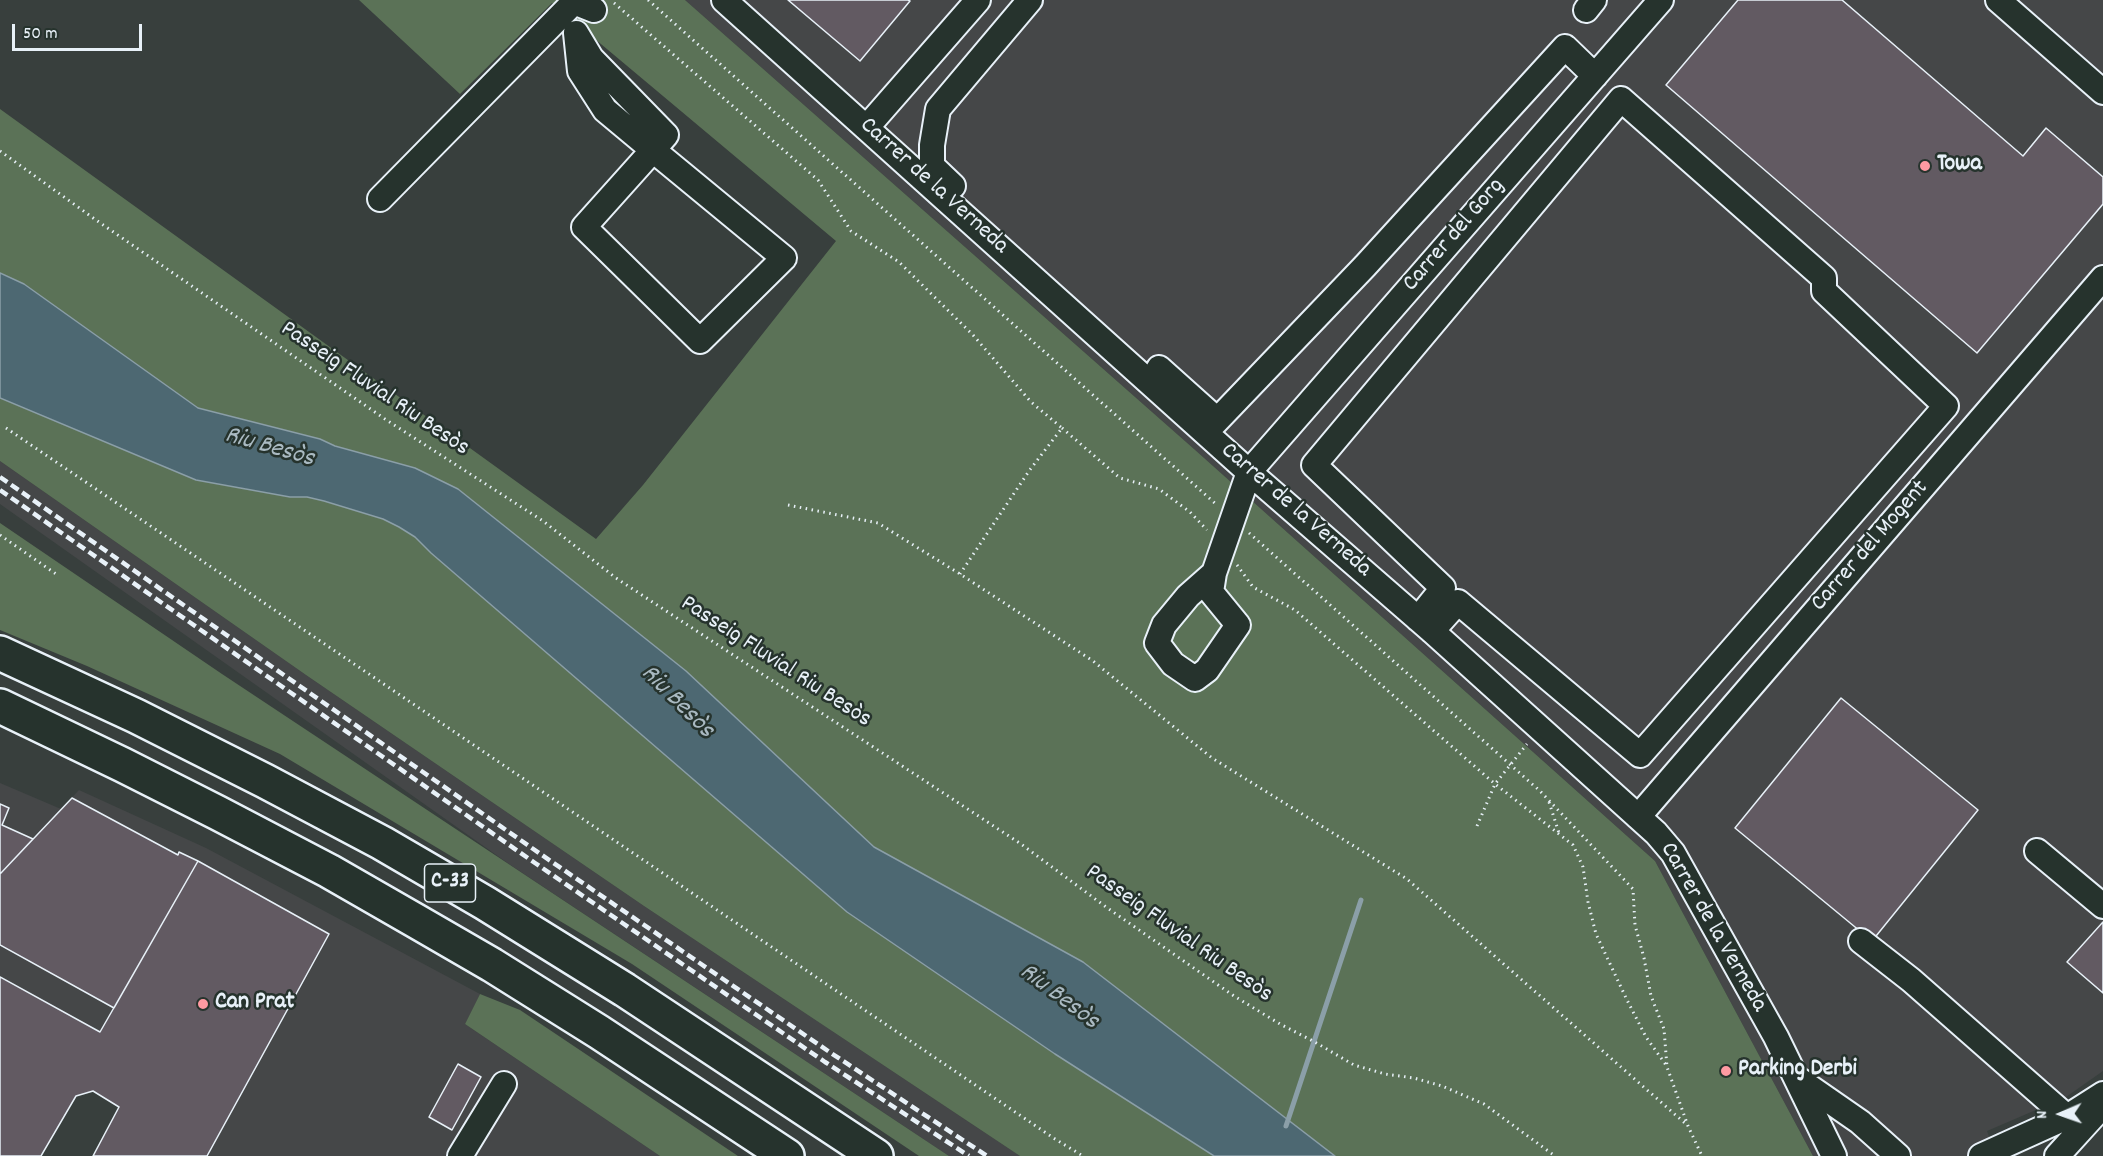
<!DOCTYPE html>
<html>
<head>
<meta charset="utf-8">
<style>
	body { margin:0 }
	#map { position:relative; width:2103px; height:1156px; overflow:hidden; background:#383f3d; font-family:Dekko,sans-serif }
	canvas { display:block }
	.north { position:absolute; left:2031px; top:1084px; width:60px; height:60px; -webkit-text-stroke:4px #26332d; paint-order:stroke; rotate:268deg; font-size:16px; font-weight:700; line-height:24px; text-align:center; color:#e8f1f8 }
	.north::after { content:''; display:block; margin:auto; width:21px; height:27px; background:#e8f1f8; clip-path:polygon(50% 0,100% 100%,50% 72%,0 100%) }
	.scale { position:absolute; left:12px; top:24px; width:130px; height:27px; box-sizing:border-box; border:3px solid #e8f1f8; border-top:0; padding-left:8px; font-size:18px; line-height:21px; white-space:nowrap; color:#e8f1f8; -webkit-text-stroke:4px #26332d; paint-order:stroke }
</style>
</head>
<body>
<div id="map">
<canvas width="2103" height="1156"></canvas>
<div class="north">N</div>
<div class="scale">50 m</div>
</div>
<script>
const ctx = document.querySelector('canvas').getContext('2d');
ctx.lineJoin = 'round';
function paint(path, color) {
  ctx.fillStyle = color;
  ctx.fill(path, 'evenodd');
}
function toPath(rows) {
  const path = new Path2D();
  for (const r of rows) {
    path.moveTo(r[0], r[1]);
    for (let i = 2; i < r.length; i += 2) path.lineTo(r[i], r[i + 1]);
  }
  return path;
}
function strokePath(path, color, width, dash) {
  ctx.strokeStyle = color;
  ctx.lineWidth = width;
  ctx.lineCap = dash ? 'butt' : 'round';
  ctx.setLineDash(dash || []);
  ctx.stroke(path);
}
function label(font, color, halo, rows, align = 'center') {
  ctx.font = font + ' Dekko,sans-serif';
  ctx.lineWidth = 5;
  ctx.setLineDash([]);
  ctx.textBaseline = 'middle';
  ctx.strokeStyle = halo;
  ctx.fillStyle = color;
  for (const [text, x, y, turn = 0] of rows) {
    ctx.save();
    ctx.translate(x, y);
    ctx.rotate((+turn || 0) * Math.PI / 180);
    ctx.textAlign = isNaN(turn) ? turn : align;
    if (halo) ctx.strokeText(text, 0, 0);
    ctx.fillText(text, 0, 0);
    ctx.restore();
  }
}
paint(toPath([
	[685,0,2103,0,2103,1071,2066,1097,1987,1131,1996,1156,1813,1156,1655,861,1194,449],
	[0,461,306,675,644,906,1020,1156,949,1156,509,864,0,504],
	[0,783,61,809,79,790,206,848,480,994,465,1024,660,1156,207,1156,198,861,100,1032,0,977]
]), '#454748');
paint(toPath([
	[359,0,685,0,1194,449,1655,861,1813,1156,1335,1156,1083,962,874,847,686,671,458,489,415,468,335,446,320,439,198,408,24,284,0,273,0,109,596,539,643,485,836,241,552,3,460,94],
	[0,398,196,480,290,497,307,497,324,501,383,519,399,527,415,537,431,553,847,912,1055,1054,1214,1156,1020,1156,644,906,306,675,0,461],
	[0,523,222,674,949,1156,919,1156,632,964,280,754,87,666,0,630],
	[480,994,520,1010,738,1156,660,1156,465,1024]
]), '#5b7257');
const water = toPath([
	[0,273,24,284,198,408,320,439,335,446,415,468,458,489,686,671,874,847,1083,962,1335,1156,1214,1156,1055,1054,847,912,431,553,415,537,399,527,383,519,324,501,307,497,290,497,196,480,0,398,0,273]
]);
paint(water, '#4d6872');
strokePath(water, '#8b9fa8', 1.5);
strokePath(toPath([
	[1286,1126,1361,900]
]), '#8b9fa8', 5);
const building = toPath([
	[788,0,908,0,910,1,860,61,788,0],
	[1738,0,1842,0,2023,156,2046,128,2103,177,2103,204,1977,353,1666,85,1738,0],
	[1841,698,1978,810,1872,941,1735,828,1841,698],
	[72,798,178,855,179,852,198,861,114,1008,0,945,0,874,72,798],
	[0,804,9,808,2,825,33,839,0,874,0,804],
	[198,861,329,934,207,1156,93,1156,119,1107,93,1091,76,1096,41,1156,0,1156,0,977,100,1032,198,861],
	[2103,922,2103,993,2067,962,2103,922],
	[458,1064,481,1077,452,1130,429,1117,458,1064]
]);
paint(building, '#625a62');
strokePath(building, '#e8f1f8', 1.5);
const minor = toPath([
	[724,0,1249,472,1432,631,1656,833,1673,853,1776,1037,1834,1156],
	[1998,0,2103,92],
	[1586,10,1594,0],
	[867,127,978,0],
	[653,150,666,135,591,58,576,33,580,71,605,110,653,150,784,258,700,341,584,227,653,150],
	[953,186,932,166,932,145,938,109,1030,0],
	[380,199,574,2,594,10],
	[1159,368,1217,420],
	[1206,432,1365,266,1565,47,1595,76],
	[1214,573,1188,596,1164,625,1157,643,1173,664,1195,679,1207,670,1238,625,1211,592,1214,573,1249,472,1661,0],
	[1418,619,1443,588,1314,465,1621,99,1824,278,1824,291,1946,406,1640,755,1458,602,1432,631],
	[1638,817,2103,278],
	[2037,851,2103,906],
	[1861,941,1911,980,2067,1117],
	[1798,1079,1860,1122,1898,1156],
	[460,1156,504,1084],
	[1981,1156,2067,1117,2103,1094],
	[2057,1156,2096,1113]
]);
const highway = toPath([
	[0,653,136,716,265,781,382,843,485,903,625,990,876,1156],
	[0,706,123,765,218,813,329,871,416,921,492,965,599,1032,787,1156]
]);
strokePath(minor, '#e8f1f8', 28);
strokePath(highway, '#e8f1f8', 38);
strokePath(toPath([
	[648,0,1217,505],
	[614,3,818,180,851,231,899,262,973,335,1031,402,1062,428,1029,471,960,574],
	[0,151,96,220,385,419,543,521,616,578,1021,844,1106,907,1234,996,1280,1024,1313,1041,1354,1065,1385,1074,1414,1078,1442,1086,1484,1104,1555,1156],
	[6,428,1055,1139,1083,1156],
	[1062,428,1120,478,1159,489,1190,512,1207,530],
	[788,505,878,523,960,574,1093,661,1212,758,1407,879,1687,1125],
	[1249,533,1540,791,1633,889,1635,925,1644,958,1651,996,1664,1029,1667,1067,1688,1126,1702,1156],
	[0,535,56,574],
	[1237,565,1253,587,1295,610,1495,784,1573,845,1583,867,1588,902,1596,934,1627,1000,1646,1037,1666,1065],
	[1549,802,1559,833],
	[1477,826,1495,784,1527,744]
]), '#e8f1f8', 3, [1.5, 4.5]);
strokePath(minor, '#26332d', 24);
strokePath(highway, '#26332d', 33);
strokePath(toPath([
	[0,477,539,853,831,1053,987,1156],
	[0,490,535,863,825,1062,969,1156]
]), '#e8f1f8', 4.5, [9, 4.5]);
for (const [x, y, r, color] of [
	[1925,166,6,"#ff9aa2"],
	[203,1004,6,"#ff9aa2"],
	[1726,1071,6,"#ff9aa2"]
]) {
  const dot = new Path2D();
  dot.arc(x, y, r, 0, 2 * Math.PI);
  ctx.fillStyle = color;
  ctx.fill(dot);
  strokePath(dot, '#26332d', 2);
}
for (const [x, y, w] of [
	[450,883,51]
]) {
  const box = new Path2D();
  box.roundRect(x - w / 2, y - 19, w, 38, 4.5);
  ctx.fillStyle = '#26332d';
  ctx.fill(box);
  strokePath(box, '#e8f1f8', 1.5);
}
label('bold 22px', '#e8f1f8', null, [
	["C-33",450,883]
]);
label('bold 24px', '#e8f1f8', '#26332d', [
	["Towa",1937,166],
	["Can Prat",215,1004],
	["Parking Derbi",1738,1071]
], 'left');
label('24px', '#e8f1f8', '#26332d', [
	["Carrer de la Verneda",933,187,42],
	["Carrer del Gorg",1455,236,-49],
	["Passeig Fluvial Riu Besòs",374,390,34],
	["Carrer de la Verneda",1295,511,41],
	["Carrer del Mogent",1871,547,-49],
	["Passeig Fluvial Riu Besòs",775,663,33],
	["Carrer de la Verneda",1712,928,60],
	["Passeig Fluvial Riu Besòs",1178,935,35]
]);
label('italic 26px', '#aabac2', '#26332d', [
	["Riu Besòs",269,449,16],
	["Riu Besòs",676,703,45],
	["Riu Besòs",1058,998,37]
]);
</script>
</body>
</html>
